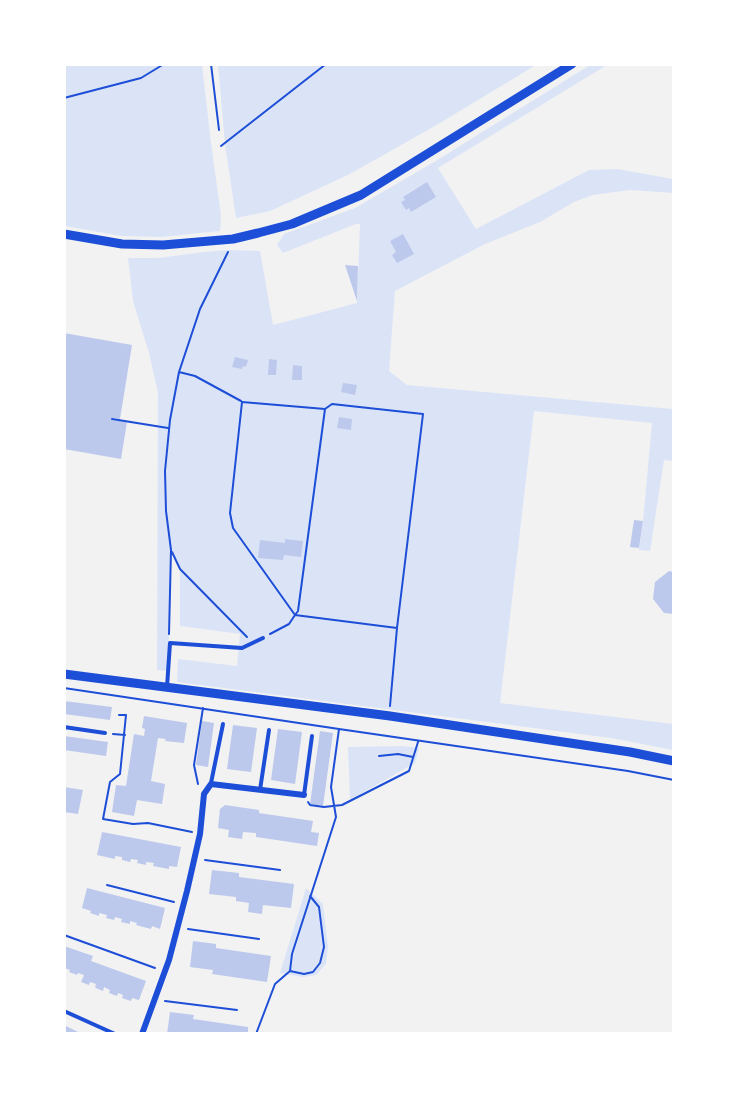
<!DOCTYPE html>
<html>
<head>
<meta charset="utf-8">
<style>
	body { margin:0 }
	#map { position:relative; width:738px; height:1098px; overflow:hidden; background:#f2f2f2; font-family:"Golos Text",sans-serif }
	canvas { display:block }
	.frame { position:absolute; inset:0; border:66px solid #fff; pointer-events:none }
</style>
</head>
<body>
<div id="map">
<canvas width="738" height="1098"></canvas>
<div class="frame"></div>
</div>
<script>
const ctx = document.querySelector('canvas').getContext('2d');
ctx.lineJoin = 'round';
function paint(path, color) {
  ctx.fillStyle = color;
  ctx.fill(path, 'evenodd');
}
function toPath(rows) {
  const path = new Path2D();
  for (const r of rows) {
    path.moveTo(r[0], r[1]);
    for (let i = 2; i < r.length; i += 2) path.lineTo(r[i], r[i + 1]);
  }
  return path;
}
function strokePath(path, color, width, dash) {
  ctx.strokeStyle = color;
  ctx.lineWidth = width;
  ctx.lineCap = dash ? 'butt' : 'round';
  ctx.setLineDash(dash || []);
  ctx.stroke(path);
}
paint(toPath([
	[64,65,202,65,211,143,221,215,220,231,162,237,121,236,65,226],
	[218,65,536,65,435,126,348,175,270,211,236,218,225,144],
	[590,65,607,65,438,168,476,229,589,170,617,169,673,179,673,193,630,190,593,195,574,202,540,222,485,244,395,291,389,371,407,385,673,409,673,461,664,460,650,551,639,550,643,521,652,423,534,411,500,703,673,724,673,750,611,738,177,682,178,659,237,666,240,634,180,626,180,569,171,551,168,671,157,670,158,393,149,353,133,301,128,258,158,258,204,252,229,250,260,251,273,325,357,303,360,224,356,224,283,253,277,245,284,234,355,208,434,162],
	[403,746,419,748,415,763,350,800,348,747],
	[306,888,323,904,328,946,326,964,316,975,303,977,280,973]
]), '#dbe4f7');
paint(toPath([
	[427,182,436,197,411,212,409,208,406,210,401,202,405,200,403,197],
	[403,234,414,254,397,263,392,255,396,252,390,241],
	[345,265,358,266,357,301],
	[64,333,132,345,120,419,112,418,112,420,127,422,121,459,64,449],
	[235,357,248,360,246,367,243,366,242,369,232,367],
	[269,359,277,360,276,375,268,375],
	[293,365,302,366,302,380,292,380],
	[343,383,357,385,355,395,341,392],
	[339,417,352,419,351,430,337,428],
	[634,520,643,521,639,548,630,547],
	[285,539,303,541,301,557,284,555,283,560,258,558,260,540,285,543],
	[669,571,674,572,674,614,664,613,653,599,655,582],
	[64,701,112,707,110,720,64,714],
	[144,716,187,723,184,743,165,741,166,739,158,738,151,781,165,784,162,804,137,800,134,816,112,812,116,785,126,786,134,734,144,736,145,729,142,728],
	[202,721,214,723,208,767,196,765],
	[233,725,257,728,251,772,227,769],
	[278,729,302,732,295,784,271,780],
	[320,731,333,733,323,806,310,804],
	[64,736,108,742,106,756,64,750],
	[64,787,83,790,78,814,64,812],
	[225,805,259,810,259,813,313,821,311,832,319,833,317,846,256,837,256,833,243,832,242,839,228,837,229,830,218,828,220,809],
	[102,832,181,847,177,867,169,866,169,869,153,866,154,863,146,862,146,865,137,863,138,860,131,859,130,862,122,860,122,857,115,856,115,859,97,855],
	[212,870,239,873,239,877,294,884,291,908,263,905,262,914,248,912,249,903,236,901,236,897,209,894],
	[87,888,165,908,160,929,152,926,151,929,136,925,137,923,130,921,130,924,121,922,122,919,115,917,114,920,106,918,107,915,99,913,99,916,90,913,91,911,82,908],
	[193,941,216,944,216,948,271,956,267,982,212,974,213,970,190,967],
	[64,946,93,956,91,961,146,981,139,1000,132,998,131,1001,122,998,123,995,118,993,117,996,109,993,110,990,104,987,103,991,96,988,95,987,96,984,90,982,89,985,81,982,84,975,78,973,77,975,69,972,70,970,64,968],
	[170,1012,194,1015,193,1019,248,1027,248,1034,167,1034],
	[64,1025,82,1034,64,1034]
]), '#bdc9ec');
strokePath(toPath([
	[211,64,219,130],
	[64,98,141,78,164,64],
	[221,146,326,64],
	[179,372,195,376,241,401],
	[112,419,168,428],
	[172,552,180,569,247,637],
	[169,634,171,550,166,511,165,471,170,420,179,372,200,309,228,252],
	[270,634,289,624,295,615,298,611,325,409,242,402,230,513,233,528,295,615,397,628,423,414,332,404,325,409],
	[64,688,339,729,628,771,674,780],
	[390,706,397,628],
	[119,715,126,715,120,774,110,782,103,819,133,824,148,823,192,832],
	[113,734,125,735],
	[379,756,398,754,413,757],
	[198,784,194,765,203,708],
	[308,802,310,805,324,807,342,805,409,771,418,742],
	[205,860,280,870],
	[107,885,174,902],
	[188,929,259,939],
	[64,935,155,968],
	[290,971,304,974,313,972,320,963,324,947,319,907,310,896],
	[165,1001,237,1010],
	[256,1034,275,984,290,971,292,954,336,817,331,787,339,729]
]), '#1d4ed8', 2);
strokePath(toPath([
	[167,687,170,643,242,648,263,638],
	[64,727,105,733],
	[211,783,223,724],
	[260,790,269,730],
	[304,795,312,736],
	[64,1011,115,1034]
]), '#1d4ed8', 4);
strokePath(toPath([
	[142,1034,169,960,187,891,200,834,204,794,211,784,304,795]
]), '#1d4ed8', 6);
strokePath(toPath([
	[64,234,122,244,163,245,233,239,258,233,292,224,361,195,572,64],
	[64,674,390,716,630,752,674,761]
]), '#1d4ed8', 9);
</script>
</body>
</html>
